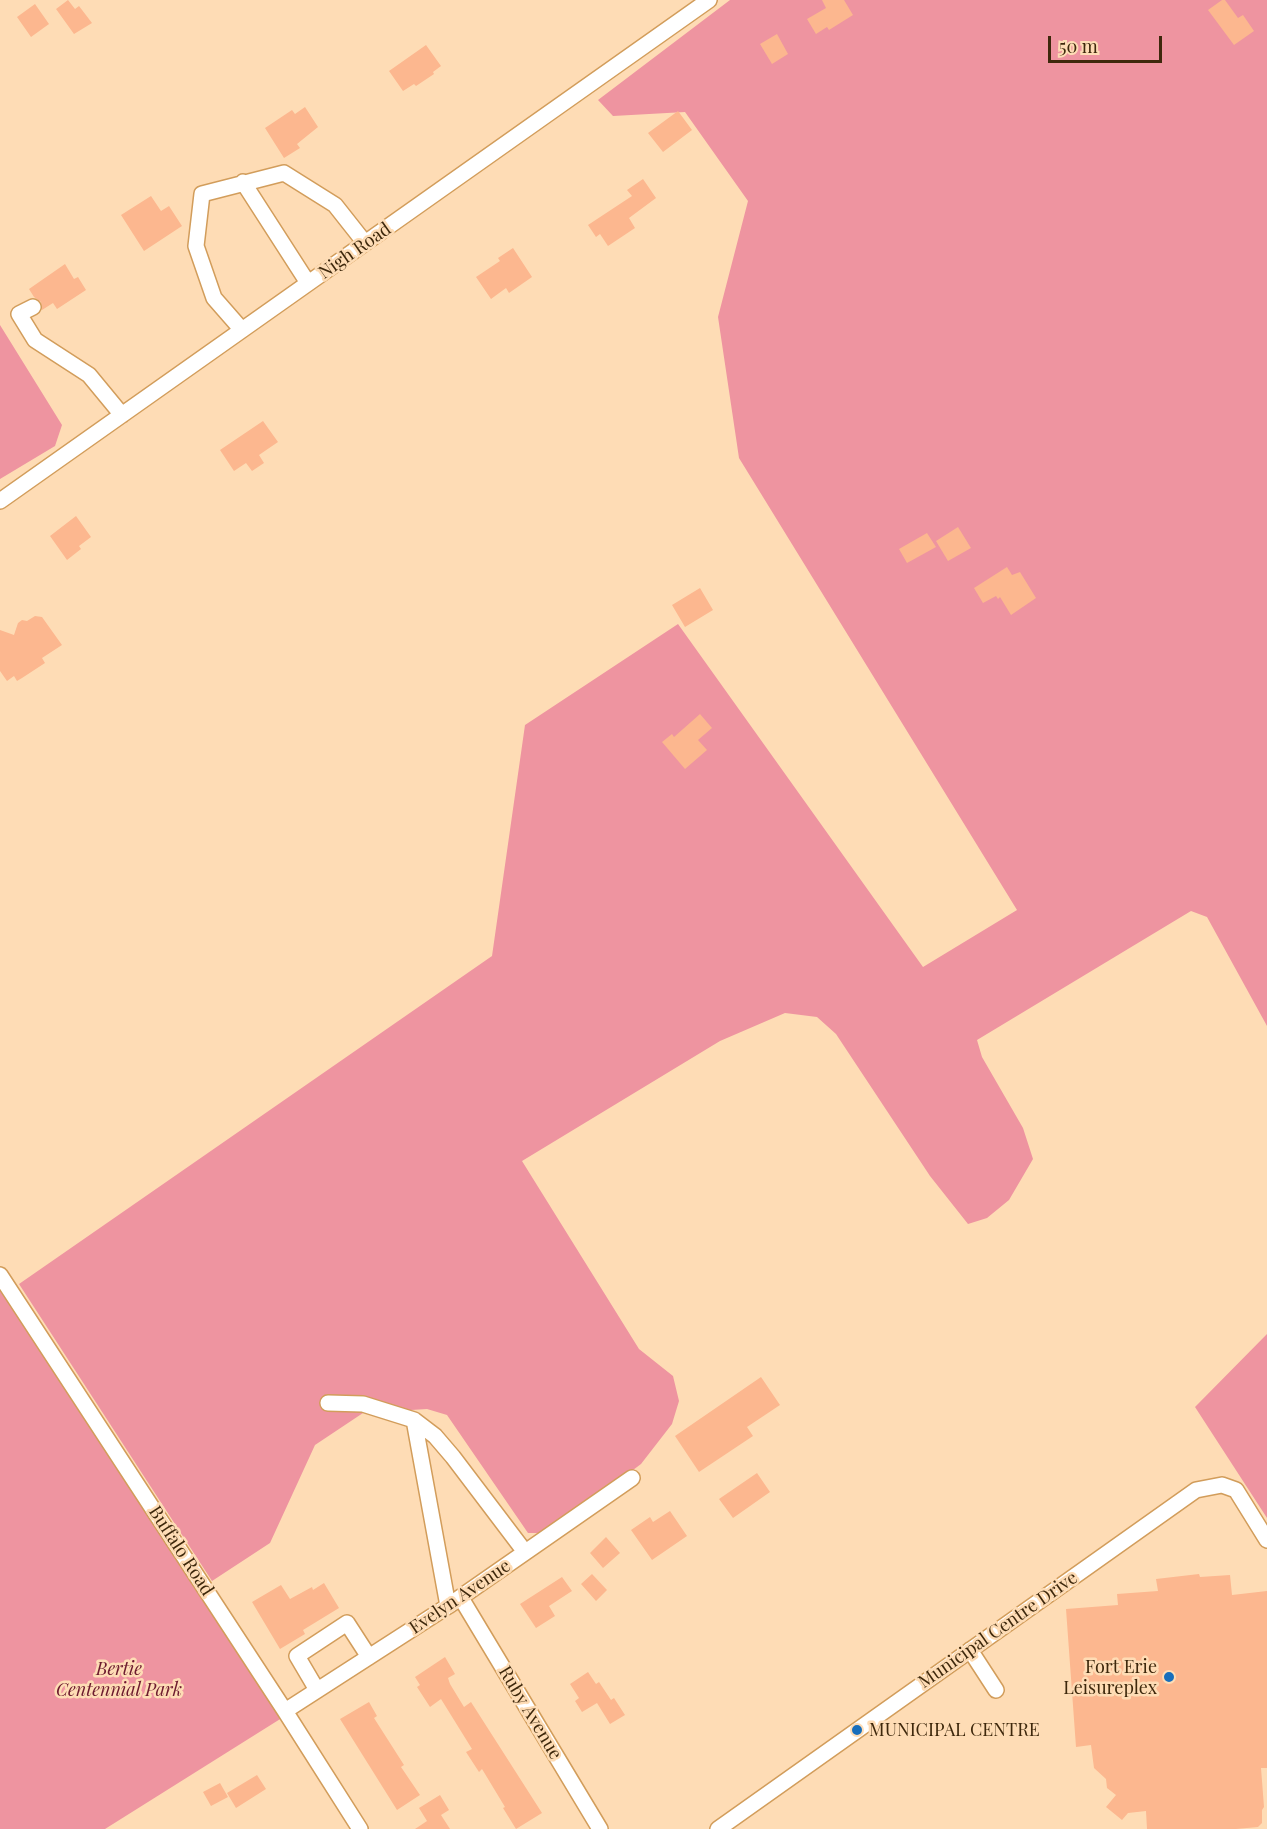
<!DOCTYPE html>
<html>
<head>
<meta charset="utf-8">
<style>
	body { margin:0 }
	#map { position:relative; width:1267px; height:1829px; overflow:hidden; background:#fedcb5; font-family:"Playfair Display",serif }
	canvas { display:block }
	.scale { position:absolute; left:1048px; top:36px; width:114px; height:27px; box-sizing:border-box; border:3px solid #3e280c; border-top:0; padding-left:8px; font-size:18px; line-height:21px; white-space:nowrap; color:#3e280c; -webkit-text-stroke:4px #fedcb5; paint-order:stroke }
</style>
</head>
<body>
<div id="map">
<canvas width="1267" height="1829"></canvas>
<div class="scale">50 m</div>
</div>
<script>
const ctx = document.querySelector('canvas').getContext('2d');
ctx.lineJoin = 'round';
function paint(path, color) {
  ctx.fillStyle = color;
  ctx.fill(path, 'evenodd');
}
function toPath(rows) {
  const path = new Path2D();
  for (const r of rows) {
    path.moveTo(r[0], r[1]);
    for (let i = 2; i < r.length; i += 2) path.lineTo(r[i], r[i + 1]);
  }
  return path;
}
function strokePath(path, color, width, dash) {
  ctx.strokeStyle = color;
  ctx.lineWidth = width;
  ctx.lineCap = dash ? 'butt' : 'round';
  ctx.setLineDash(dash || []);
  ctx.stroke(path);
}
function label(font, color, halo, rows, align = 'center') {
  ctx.font = font + ' "Playfair Display",serif';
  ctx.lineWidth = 5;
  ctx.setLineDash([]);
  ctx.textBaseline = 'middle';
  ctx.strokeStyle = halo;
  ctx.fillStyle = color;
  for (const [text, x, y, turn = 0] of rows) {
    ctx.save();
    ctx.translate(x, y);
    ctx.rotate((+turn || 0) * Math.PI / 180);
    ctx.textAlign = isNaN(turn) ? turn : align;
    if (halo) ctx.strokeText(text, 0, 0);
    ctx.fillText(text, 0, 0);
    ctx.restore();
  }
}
paint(toPath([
	[730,0,1267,0,1267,1026,1207,917,1191,911,977,1040,982,1057,1023,1128,1033,1159,1009,1200,987,1218,968,1224,930,1176,836,1034,817,1017,785,1013,720,1041,522,1161,639,1349,673,1376,679,1401,672,1424,641,1464,549,1533,528,1533,447,1415,427,1409,363,1413,315,1445,270,1543,212,1581,19,1284,492,956,525,725,678,624,923,967,1017,910,739,458,718,317,748,201,685,112,613,116,598,100],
	[0,325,62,425,55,446,0,479],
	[0,1274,285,1716,105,1829,0,1829],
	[1267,1334,1267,1518,1195,1407]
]), '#ee94a0');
paint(toPath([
	[68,0,75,9,79,6,92,23,74,34,56,9],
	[822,0,844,0,853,15,829,30,827,27,816,34,807,19,826,8],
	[1222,0,1225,0,1238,18,1243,15,1254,31,1234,45,1208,10],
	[35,4,49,24,31,37,17,17],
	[777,34,788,54,772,64,760,44],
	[426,45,441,66,433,72,434,74,416,86,414,84,403,91,389,71],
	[305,107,318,127,297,144,300,148,284,158,265,128,292,110,295,114],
	[678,111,692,130,663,152,648,133],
	[643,179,656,198,629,218,635,228,608,246,600,234,596,237,588,225,632,196,627,190],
	[151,196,161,211,169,206,182,226,144,251,121,215],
	[513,248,532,277,509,293,506,288,491,299,476,277,500,261,498,258],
	[65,264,74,279,78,277,86,290,57,309,53,303,42,310,41,302,34,297,29,289],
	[263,421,278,442,259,455,264,463,252,471,246,463,234,471,220,450],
	[76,516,91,537,79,546,81,549,67,560,50,536],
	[958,527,971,548,948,561,936,541],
	[927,533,936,547,907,563,899,549],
	[1007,567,1012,575,1020,572,1036,598,1011,615,1000,597,998,599,996,596,983,603,974,588],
	[700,588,713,610,685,627,672,605],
	[35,616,42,617,62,645,42,658,45,663,22,678,17,681,14,676,7,681,0,671,0,630,14,635,18,623,22,620,27,621],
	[700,714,712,728,698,740,707,750,685,769,662,742,672,734,674,737],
	[761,1377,780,1405,747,1427,753,1436,699,1472,675,1436],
	[757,1473,770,1492,733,1518,719,1499],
	[670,1511,687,1536,652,1560,631,1530,650,1517,653,1522],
	[606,1537,620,1553,603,1568,590,1553],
	[592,1574,607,1590,596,1601,581,1584],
	[1199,1574,1200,1577,1230,1575,1232,1595,1267,1591,1267,1768,1261,1768,1264,1807,1262,1810,1262,1823,1258,1827,1236,1829,1147,1829,1146,1811,1128,1813,1122,1820,1106,1807,1116,1795,1107,1788,1106,1779,1094,1768,1091,1745,1076,1747,1066,1609,1118,1605,1117,1594,1158,1591,1156,1579],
	[562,1577,572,1591,549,1606,555,1616,536,1628,520,1604],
	[324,1583,339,1608,303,1630,305,1634,280,1649,252,1602,281,1585,290,1599,312,1587,313,1590],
	[445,1657,455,1674,448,1678,450,1684,464,1707,471,1702,542,1813,516,1829,503,1808,505,1807,482,1769,479,1772,466,1752,472,1749,441,1699,430,1707,417,1687,420,1685,415,1677],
	[588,1672,596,1684,599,1682,611,1700,614,1698,625,1715,610,1724,597,1703,582,1712,575,1701,579,1698,570,1684],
	[369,1702,377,1716,374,1718,404,1765,401,1767,420,1795,397,1810,340,1719],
	[257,1775,266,1789,236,1808,227,1793],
	[220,1783,228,1797,211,1806,203,1792],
	[440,1795,449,1810,441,1815,450,1829,415,1829,427,1821,419,1808]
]), '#fcb78f');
const minor = toPath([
	[243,182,308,283],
	[33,307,19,314,35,340,89,375,122,415],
	[242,330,214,298,196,246,202,194,284,173,335,205,365,243],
	[0,501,709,0],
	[0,1275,285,1711,360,1829],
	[328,1403,363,1404,414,1420,448,1606],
	[414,1420,435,1436,453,1457,525,1552],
	[461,1598,600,1829],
	[970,1650,996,1690],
	[317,1690,297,1656,347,1623,369,1657],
	[285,1711,448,1606,632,1478],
	[718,1829,1196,1490,1222,1485,1236,1490,1267,1540]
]);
strokePath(minor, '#d29d5b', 18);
strokePath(minor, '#fff', 15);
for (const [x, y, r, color] of [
	[1169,1677,6,"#176ebc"],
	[857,1730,6,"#176ebc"]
]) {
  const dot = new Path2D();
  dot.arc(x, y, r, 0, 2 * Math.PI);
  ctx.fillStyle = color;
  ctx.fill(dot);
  strokePath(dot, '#fedcb5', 2);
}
label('18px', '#3e280c', '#fedcb5', [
	["Nigh Road",355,251,-35],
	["Buffalo Road",181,1551,57],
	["Evelyn Avenue",460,1597,-34],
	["Municipal Centre Drive",998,1630,-35],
	["Ruby Avenue",530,1713,59]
]);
label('18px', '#3e280c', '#fedcb5', [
	["Fort Erie",1157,1667],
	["Leisureplex",1157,1688],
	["MUNICIPAL CENTRE",869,1730,"left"]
], 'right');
label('italic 18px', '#6c1a2e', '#fedcb5', [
	["Bertie",119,1669],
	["Centennial Park",119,1690]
]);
</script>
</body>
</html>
